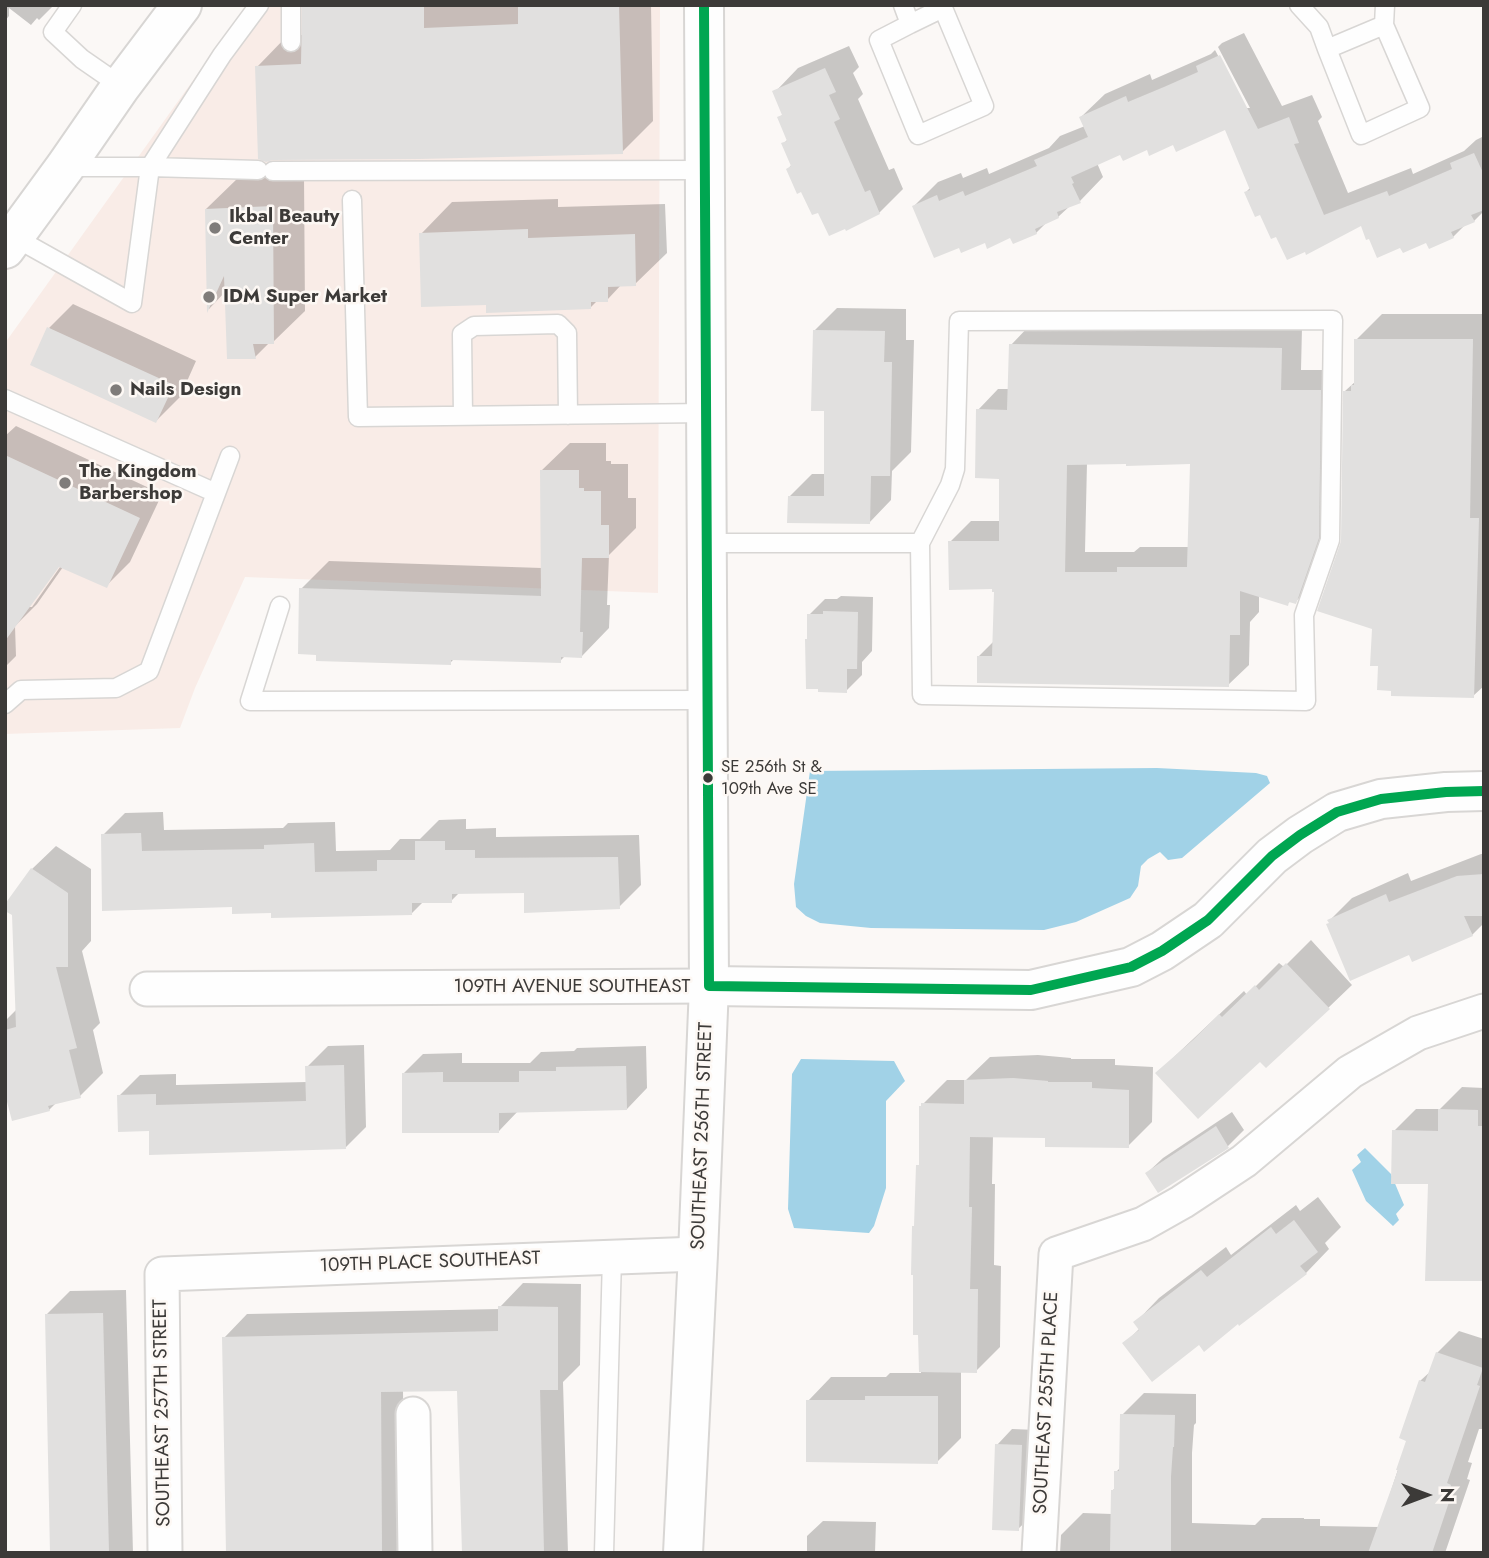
<!DOCTYPE html>
<html>
<head>
<meta charset="utf-8">
<style>
	body { margin:0 }
	#map { position:relative; width:1489px; height:1558px; overflow:hidden; background:#fbf8f6; font-family:Jost,sans-serif }
	canvas { display:block }
	.frame { position:absolute; inset:0; border:7px solid #3c3a38; pointer-events:none }
	.north { position:absolute; left:1391px; top:1460px; width:70px; height:70px; -webkit-text-stroke:5px #fdf8f4; paint-order:stroke; rotate:90deg; font-size:19px; font-weight:700; line-height:28px; text-align:center; color:#3c3a38 }
	.north::after { content:''; display:block; margin:auto; width:24px; height:32px; background:#3c3a38; clip-path:polygon(50% 0,100% 100%,50% 72%,0 100%) }
</style>
</head>
<body>
<div id="map">
<canvas width="1489" height="1558"></canvas>
<div class="frame"></div>
<div class="north">N</div>
</div>
<script>
const ctx = document.querySelector('canvas').getContext('2d');
ctx.lineJoin = 'round';
function paint(path, color) {
  ctx.fillStyle = color;
  ctx.fill(path, 'evenodd');
}
function toPath(rows) {
  const path = new Path2D();
  for (const r of rows) {
    path.moveTo(r[0], r[1]);
    for (let i = 2; i < r.length; i += 2) path.lineTo(r[i], r[i + 1]);
  }
  return path;
}
function strokePath(path, color, width, dash) {
  ctx.strokeStyle = color;
  ctx.lineWidth = width;
  ctx.lineCap = dash ? 'butt' : 'round';
  ctx.setLineDash(dash || []);
  ctx.stroke(path);
}
function label(font, color, halo, rows, align = 'center') {
  ctx.font = font + ' Jost,sans-serif';
  ctx.lineWidth = 5;
  ctx.setLineDash([]);
  ctx.textBaseline = 'middle';
  ctx.strokeStyle = halo;
  ctx.fillStyle = color;
  for (const [text, x, y, turn = 0] of rows) {
    ctx.save();
    ctx.translate(x, y);
    ctx.rotate((+turn || 0) * Math.PI / 180);
    ctx.textAlign = isNaN(turn) ? turn : align;
    if (halo) ctx.strokeText(text, 0, 0);
    ctx.fillText(text, 0, 0);
    ctx.restore();
  }
}
paint(toPath([
	[247,5,660,5,658,593,245,577,195,688,180,728,5,734,5,343]
]), '#f9ece7');
paint(toPath([
	[1157,768,1256,773,1267,776,1270,783,1182,858,1168,860,1160,852,1148,859,1141,866,1138,886,1130,898,1076,922,1044,930,871,928,820,923,806,916,796,907,794,884,810,771],
	[801,1059,894,1061,905,1081,886,1101,886,1188,874,1226,869,1233,794,1228,788,1209,792,1074],
	[1365,1148,1391,1174,1404,1205,1396,1214,1399,1220,1393,1226,1366,1201,1352,1170,1361,1162,1357,1155]
]), '#a1d2e7');
paint(toPath([
	[5,5,54,5,39,20,37,18,31,25,9,8,9,16,5,21],
	[306,5,651,5,653,121,622,152,257,67,288,35,303,35,304,8],
	[1244,33,1282,106,1312,95,1322,117,1318,121,1348,193,1411,168,1413,174,1464,151,1476,140,1484,136,1484,211,1474,221,1466,224,1453,237,1401,246,1362,224,1277,234,1246,192,1251,187,1226,128,1174,143,1121,152,1097,163,1103,177,1080,201,1071,205,1058,217,1047,222,1036,233,960,246,914,206,938,182,961,173,963,178,987,168,989,174,1049,148,1060,136,1085,126,1081,117,1105,94,1150,74,1152,80,1211,54,1215,50,1246,108,1250,108,1218,47,1222,43],
	[849,46,859,67,853,73,863,94,858,99,889,170,894,168,903,189,879,213,819,210,788,169,792,164,783,144,788,139,779,118,784,113,775,92,798,68],
	[304,175,305,311,273,342,270,342,255,357,226,291,209,309,206,209,238,178],
	[558,199,558,207,665,204,667,253,635,284,622,284,607,300,598,300,590,308,488,303,421,234,452,202],
	[73,304,196,361,180,397,156,421,49,328],
	[837,308,906,309,906,340,914,340,911,452,892,471,891,500,869,523,790,496,812,474,825,474,825,409,814,331],
	[1382,314,1484,314,1484,686,1473,696,1380,664,1374,628,1343,541,1345,391,1356,381,1356,340],
	[1031,324,1302,328,1301,370,1341,370,1339,516,1316,582,1295,602,1291,601,1287,604,1259,596,1259,612,1250,622,1249,665,1228,685,979,656,994,641,996,590,950,542,971,521,1001,521,1001,477,978,410,998,389,1010,389,1011,345],
	[1191,462,1190,547,1140,547,1134,552,1085,552,1087,463],
	[16,426,162,494,130,562,106,586,63,567,37,604,15,626,16,656,5,667,5,436],
	[62,558,65,560,32,607,27,607],
	[570,443,606,443,606,461,611,461,611,464,628,464,628,498,636,498,636,528,609,555,607,605,610,605,609,628,582,656,566,655,560,661,455,658,450,663,301,589,329,561,542,568,542,470],
	[841,596,873,597,872,651,862,662,862,675,846,691,809,638,809,615,825,599,837,599],
	[163,812,164,830,283,828,288,823,335,822,336,851,390,850,400,839,420,839,439,820,466,819,466,829,496,828,496,837,639,835,641,885,619,907,526,891,460,892,451,901,424,901,411,914,273,911,233,906,103,835,125,813],
	[56,846,91,869,91,941,82,951,100,1023,93,1030,103,1073,80,1096,57,1102,49,1110,5,1087,5,1021,16,1010,32,869],
	[1481,854,1484,854,1484,923,1472,935,1410,953,1330,923,1329,921,1352,898,1408,873,1411,881],
	[1311,940,1352,985,1328,1008,1260,1060,1157,1073,1244,991,1247,995,1279,963,1284,967],
	[364,1045,366,1127,345,1148,150,1129,119,1096,140,1075,176,1074,176,1085,307,1082,307,1067,328,1046],
	[646,1046,647,1088,627,1109,519,1110,499,1131,403,1074,423,1054,462,1053,462,1063,530,1063,541,1052,574,1051,577,1048],
	[1038,1055,1071,1058,1071,1059,1115,1059,1115,1065,1153,1067,1152,1122,1128,1146,1047,1136,993,1136,992,1184,995,1184,994,1265,1001,1266,1000,1347,976,1371,961,1371,961,1438,937,1462,808,1401,831,1377,886,1377,890,1373,921,1373,916,1224,918,1166,921,1163,923,1104,947,1080,966,1080,990,1057],
	[1462,1087,1484,1088,1484,1279,1430,1183,1394,1131,1416,1109,1440,1109],
	[1232,1112,1244,1130,1228,1146,1159,1191,1147,1173,1163,1158],
	[1318,1197,1341,1227,1325,1243,1329,1249,1306,1273,1199,1343,1125,1343,1140,1328,1136,1322,1159,1298,1226,1247,1231,1255,1296,1205,1300,1211],
	[523,1283,581,1284,580,1365,563,1382,568,1553,464,1553,459,1389,403,1390,405,1553,227,1553,224,1338,247,1314,500,1309,500,1307],
	[126,1290,133,1553,52,1553,46,1315,70,1291],
	[1459,1331,1484,1339,1484,1429,1479,1429,1468,1462,1472,1463,1467,1479,1470,1480,1445,1553,1060,1553,1061,1535,1083,1513,1112,1514,1112,1491,1116,1487,1116,1472,1121,1467,1122,1415,1144,1393,1196,1394,1196,1423,1194,1425,1192,1453,1192,1523,1255,1525,1262,1518,1304,1518,1304,1519,1320,1519,1320,1526,1379,1527,1408,1439,1420,1381,1432,1370,1437,1353],
	[1012,1429,1037,1430,1034,1514,1018,1529,997,1445],
	[823,1521,876,1522,875,1553,807,1553,807,1536]
]), '#0003');
paint(toPath([
	[424,5,424,28,518,24,518,5,619,5,623,154,420,159,273,160,266,162,258,159,255,66,301,64,302,7],
	[1220,55,1258,129,1289,117,1299,143,1294,144,1324,215,1387,191,1389,196,1452,169,1450,163,1474,153,1484,175,1484,210,1471,215,1475,222,1451,232,1454,238,1429,249,1426,243,1403,253,1400,248,1377,258,1369,239,1366,240,1361,226,1306,255,1305,252,1287,260,1276,237,1271,239,1260,215,1255,217,1244,192,1250,190,1225,130,1176,152,1173,145,1149,156,1147,150,1123,161,1120,155,1071,177,1074,183,1072,184,1081,203,1057,212,1059,218,1035,229,1037,234,1013,244,1010,238,987,249,985,243,961,253,959,248,934,258,912,206,937,195,939,201,963,191,965,196,1037,166,1034,160,1088,137,1079,117,1126,96,1128,102,1164,87,1198,72,1196,66],
	[825,68,836,92,829,95,840,119,834,122,865,192,870,190,880,214,846,231,845,229,829,236,818,213,812,215,801,192,797,194,786,169,791,166,781,143,787,141,777,117,782,115,772,91],
	[273,206,274,344,253,344,256,359,227,359,224,276,207,313,205,209],
	[528,229,528,238,635,234,636,286,608,287,608,302,591,302,591,309,486,313,486,305,421,307,419,233],
	[47,327,174,385,156,423,30,365],
	[813,330,885,331,884,362,892,362,890,476,871,476,870,524,787,523,788,496,824,496,824,411,811,411],
	[1354,339,1473,339,1470,518,1479,518,1474,698,1391,696,1391,691,1377,690,1378,666,1370,666,1372,629,1317,611,1341,541,1343,391,1351,391,1351,385,1354,385],
	[1009,344,1282,348,1281,390,1321,390,1319,538,1296,604,1289,602,1288,606,1240,591,1240,635,1230,635,1229,687,977,683,977,656,992,656,994,592,992,592,992,589,949,590,948,541,999,541,999,479,975,478,976,409,1007,410],
	[1126,464,1126,466,1190,464,1187,567,1117,567,1117,572,1065,572,1067,465],
	[5,455,140,518,107,588,59,567,5,641],
	[540,470,579,470,579,488,584,488,584,491,601,491,601,525,609,525,609,558,582,558,580,632,583,632,582,658,561,657,561,663,451,660,451,665,316,661,316,655,298,654,299,588,541,596],
	[823,611,858,612,857,669,847,669,847,693,818,692,818,689,806,689,805,639,807,639,807,614,823,614],
	[141,833,142,851,264,849,264,845,314,843,315,872,377,871,377,860,415,860,415,841,445,841,445,850,475,850,475,858,618,857,620,909,524,913,524,893,452,894,452,903,412,903,412,915,271,918,271,913,232,914,232,907,102,911,101,834],
	[31,868,68,893,68,967,56,967,77,1048,69,1050,81,1098,48,1106,50,1111,12,1121,5,1094,5,1030,16,1027,12,915,5,911,5,904],
	[1484,874,1484,916,1464,916,1473,936,1412,962,1409,955,1350,981,1326,924,1329,923,1327,920,1386,894,1389,902,1457,876],
	[1286,963,1330,1009,1266,1068,1260,1062,1198,1119,1155,1073,1193,1040,1219,1014,1222,1017,1255,985,1259,990],
	[344,1065,346,1149,149,1155,149,1131,118,1132,117,1095,156,1094,156,1105,306,1101,305,1066],
	[626,1066,627,1110,499,1113,499,1133,402,1133,402,1073,443,1072,443,1082,519,1082,519,1071,556,1071,556,1067],
	[1013,1078,1048,1081,1048,1082,1092,1082,1092,1088,1129,1090,1129,1148,1045,1147,1045,1138,970,1137,969,1207,972,1207,970,1289,978,1289,977,1373,919,1372,918,1335,913,1335,913,1275,911,1275,912,1226,914,1226,916,1165,919,1165,919,1106,921,1106,921,1103,964,1104,964,1080],
	[1438,1109,1478,1110,1478,1126,1484,1126,1484,1281,1425,1281,1428,1184,1391,1184,1392,1130,1438,1131],
	[1216,1126,1229,1148,1158,1193,1145,1173],
	[1294,1220,1318,1252,1300,1266,1307,1274,1239,1326,1238,1324,1204,1352,1199,1345,1152,1382,1122,1343,1139,1330,1133,1322,1201,1270,1207,1277,1271,1227,1276,1234],
	[498,1306,558,1307,558,1390,540,1390,544,1553,462,1553,457,1391,381,1392,382,1553,226,1553,222,1337,498,1331],
	[103,1313,109,1553,50,1553,45,1314],
	[1436,1352,1483,1368,1477,1385,1480,1386,1447,1483,1451,1485,1446,1501,1449,1502,1432,1553,1368,1553,1398,1470,1396,1470,1406,1441,1399,1438,1419,1380,1425,1382],
	[865,1396,938,1396,938,1464,806,1462,806,1400,865,1400],
	[1120,1414,1175,1415,1174,1447,1173,1447,1171,1476,1171,1553,1110,1553,1111,1490,1114,1490,1114,1471,1119,1471],
	[995,1444,1022,1445,1019,1531,992,1530]
]), '#e1e0df');
const service = toPath([
	[72,5,53,32,82,59,121,86],
	[291,5,291,42],
	[903,5,910,24],
	[1299,5,1319,27,1327,49,1361,135,1420,108,1384,25,1327,49],
	[943,8,984,106,918,135,879,40,910,24,943,8],
	[1384,25,1385,5],
	[66,167,150,167,258,170],
	[273,171,706,170],
	[352,200,358,417,707,413],
	[14,237,132,303,150,167,222,55,259,5],
	[5,399,216,493],
	[463,416,462,334,474,326,558,324,567,333,568,415],
	[707,543,920,543,950,485,955,469,959,321,1333,320,1330,540,1304,615,1306,701,922,695,920,543],
	[280,606,250,701,708,700],
	[5,704,21,690,116,688,149,671,230,456],
	[604,1553,612,1257]
]);
const minor = toPath([
	[147,989,709,986],
	[413,1414,415,1553],
	[165,1553,162,1274,698,1254],
	[1039,1553,1056,1254,1143,1224,1182,1202,1244,1161,1350,1072,1418,1033,1484,1011]
]);
const tertiary = toPath([
	[709,986,1031,990,1131,967,1162,951,1208,920,1272,856,1300,835,1337,812,1381,799,1446,792,1484,791]
]);
const secondary = toPath([
	[683,1553,698,1254,709,986,704,5]
]);
const primary = toPath([
	[5,249,65,167,121,86,182,5]
]);
strokePath(service, '#d8d6d4', 21);
strokePath(minor, '#d8d6d4', 37);
strokePath(tertiary, '#d8d6d4', 42);
strokePath(secondary, '#d8d6d4', 42);
strokePath(primary, '#d8d6d4', 42);
strokePath(service, '#fefefe', 18);
strokePath(minor, '#fefefe', 33);
strokePath(tertiary, '#fefefe', 38);
strokePath(secondary, '#fefefe', 38);
strokePath(primary, '#fefefe', 38);
strokePath(toPath([
	[704,5,709,986,1031,990,1131,967,1162,951,1208,920,1272,856,1300,835,1337,812,1381,799,1446,792,1484,791]
]), '#00a651', 10);
for (const [x, y, r, color] of [
	[215,228,7,"#7f7c7a"],
	[209,297,7,"#7f7c7a"],
	[116,390,7,"#7f7c7a"],
	[65,483,7,"#7f7c7a"],
	[708,778,6,"#3c3a38"]
]) {
  const dot = new Path2D();
  dot.arc(x, y, r, 0, 2 * Math.PI);
  ctx.fillStyle = color;
  ctx.fill(dot);
  strokePath(dot, '#fdf8f4', 2.5);
}
label('17px', '#3c3a38', '#fdf8f4', [
	["SE 256th St &",721,768],
	["109th Ave SE",721,790]
], 'left');
label('bold 19px', '#3c3a38', '#fdf8f4', [
	["Ikbal Beauty",229,217],
	["Center",229,239],
	["IDM Super Market",223,297],
	["Nails Design",130,390],
	["The Kingdom",79,472],
	["Barbershop",79,494]
], 'left');
label('19px', '#3c3a38', '#fdf8f4', [
	["109TH AVENUE SOUTHEAST",572,987],
	["SOUTHEAST 256TH STREET",703,1136,-88],
	["109TH PLACE SOUTHEAST",430,1263,-2],
	["SOUTHEAST 255TH PLACE",1047,1403,-87],
	["SOUTHEAST 257TH STREET",163,1413,-91]
]);
</script>
</body>
</html>
